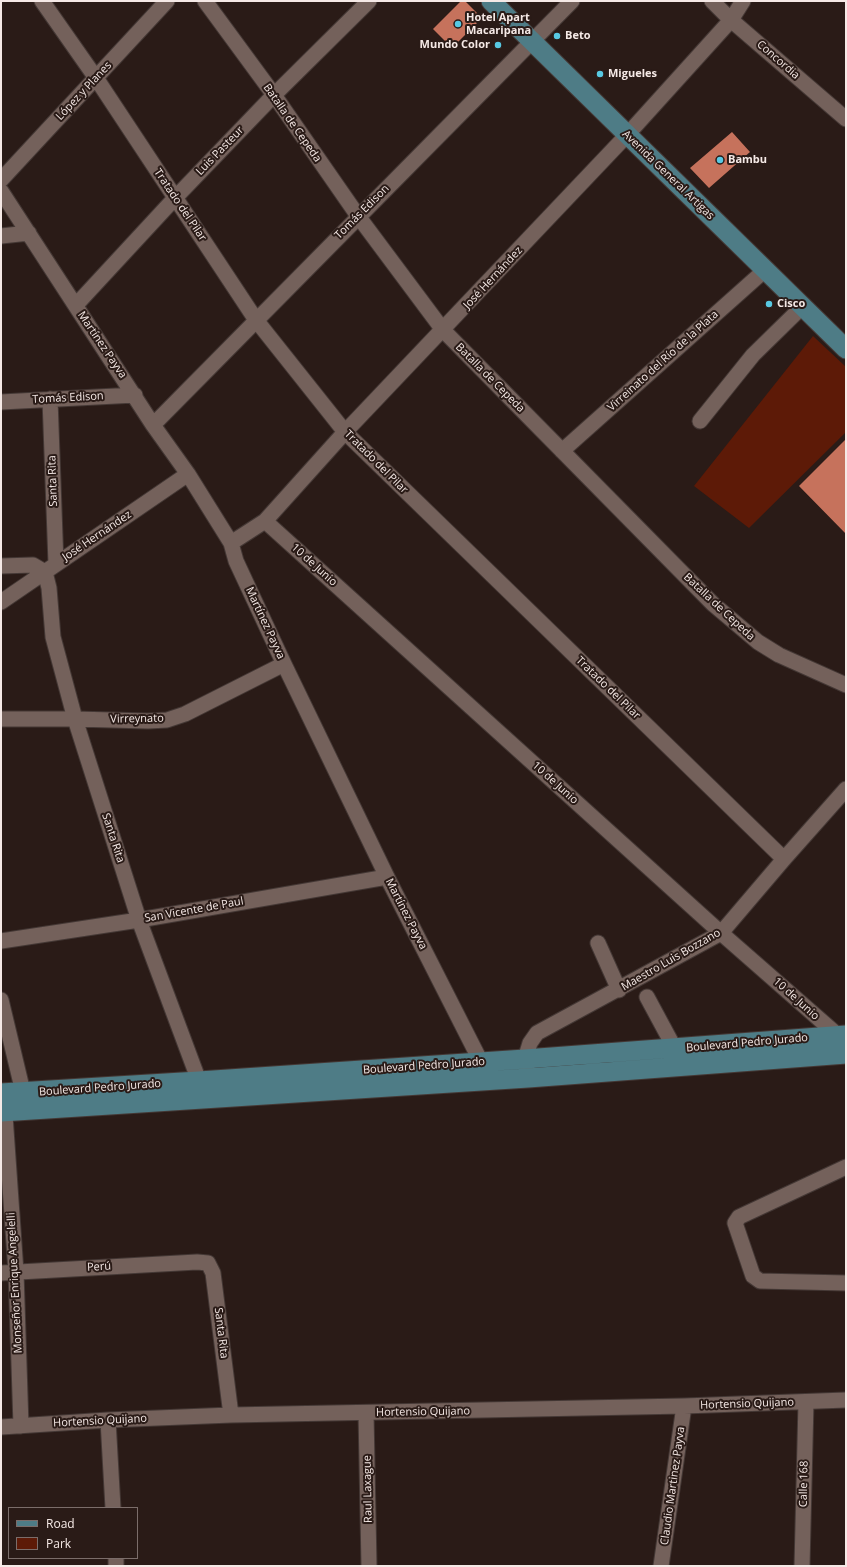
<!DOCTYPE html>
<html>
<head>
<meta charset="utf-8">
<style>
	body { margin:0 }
	#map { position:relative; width:847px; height:1567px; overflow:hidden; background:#2a1b17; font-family:"Open Sans",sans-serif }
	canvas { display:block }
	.frame { position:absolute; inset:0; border:2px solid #f5e9e6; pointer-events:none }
	.legend { position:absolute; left:8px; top:1507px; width:130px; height:52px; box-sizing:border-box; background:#2a1b17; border:1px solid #7b6d6a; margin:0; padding:5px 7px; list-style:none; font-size:12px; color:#f5e9e6 }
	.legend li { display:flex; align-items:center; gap:8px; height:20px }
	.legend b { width:20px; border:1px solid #7b6d6a }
</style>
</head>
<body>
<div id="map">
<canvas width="847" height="1567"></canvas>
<div class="frame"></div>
<ul class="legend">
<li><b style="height:5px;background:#4e7c86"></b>Road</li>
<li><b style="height:11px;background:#5d1a07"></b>Park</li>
</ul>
</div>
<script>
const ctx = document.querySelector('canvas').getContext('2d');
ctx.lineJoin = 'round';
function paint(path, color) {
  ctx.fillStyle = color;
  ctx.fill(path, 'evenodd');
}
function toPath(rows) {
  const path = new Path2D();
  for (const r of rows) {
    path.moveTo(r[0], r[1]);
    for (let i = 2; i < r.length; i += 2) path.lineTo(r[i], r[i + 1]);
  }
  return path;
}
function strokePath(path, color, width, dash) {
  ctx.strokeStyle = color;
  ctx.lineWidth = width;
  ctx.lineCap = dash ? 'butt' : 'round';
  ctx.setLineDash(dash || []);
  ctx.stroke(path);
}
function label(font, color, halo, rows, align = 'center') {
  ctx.font = font + ' "Open Sans",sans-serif';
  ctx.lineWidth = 4;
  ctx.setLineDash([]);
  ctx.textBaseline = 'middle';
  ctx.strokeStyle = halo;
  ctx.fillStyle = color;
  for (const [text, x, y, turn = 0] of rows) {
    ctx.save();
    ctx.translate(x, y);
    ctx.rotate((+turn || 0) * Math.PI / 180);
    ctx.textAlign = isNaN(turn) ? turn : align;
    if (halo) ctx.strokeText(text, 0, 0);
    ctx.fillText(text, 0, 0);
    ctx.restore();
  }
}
paint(toPath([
	[813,336,846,367,846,432,749,528,694,486]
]), '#5d1a07');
paint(toPath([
	[461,1,465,1,482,18,452,48,433,29],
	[732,132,750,152,709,188,690,168],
	[846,439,846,534,799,486]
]), '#c6725c');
const minor = toPath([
	[42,1,96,78,256,320,345,432,784,859],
	[205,1,274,95,358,216,443,330,713,604,758,642,779,655,846,685],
	[712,1,731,20,846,119],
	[1,180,167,1],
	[1,191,153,425,188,474,231,543,236,561,284,664,387,877,481,1062,481,1072],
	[1,236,29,233],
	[76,305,175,198,274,95,369,1],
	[50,399,56,564],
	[1,402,135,395],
	[700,421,753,355,802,307],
	[153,425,572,1],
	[562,451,765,270],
	[265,521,721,933,842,1039],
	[231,543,265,521,345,432,627,135,731,20,743,1],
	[1,566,33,565,45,572],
	[45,572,49,588,53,637,75,719,139,920,199,1081,201,1091],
	[1,602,188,474],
	[1,719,75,719,148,721,167,720,185,714,284,664],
	[1,941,139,920,387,877],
	[598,943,619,990],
	[647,997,675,1049],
	[1,1000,23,1092,23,1103],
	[527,1069,525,1059,530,1043,537,1033,721,933,784,859,846,789],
	[4,1101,16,1272,21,1426],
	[846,1167,739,1217,735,1223,753,1276,760,1281,846,1283],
	[1,1273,197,1262,208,1263,213,1273,231,1415],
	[366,1413,369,1566],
	[108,1420,113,1508],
	[1,1427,108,1420,231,1415,684,1406,846,1400],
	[116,1558,116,1566],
	[661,1566,684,1406],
	[802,1566,806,1402]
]);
const major = toPath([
	[491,1,846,349],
	[1,1093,199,1081,525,1059,846,1035],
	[1,1112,528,1078,846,1054]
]);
strokePath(minor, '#443835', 17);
strokePath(major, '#443835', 21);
strokePath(minor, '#74615b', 15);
strokePath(major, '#4e7c86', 19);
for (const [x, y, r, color] of [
	[458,24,4,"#58c9e3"],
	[557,36,4,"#58c9e3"],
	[498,45,4,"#58c9e3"],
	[600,74,4,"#58c9e3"],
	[720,160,4,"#58c9e3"],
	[769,304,4,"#58c9e3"]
]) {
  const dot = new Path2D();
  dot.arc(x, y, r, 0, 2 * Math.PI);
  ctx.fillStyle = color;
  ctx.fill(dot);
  strokePath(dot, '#2a1b17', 1.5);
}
label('bold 11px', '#f5e9e6', '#2a1b17', [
	["Hotel Apart",466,18],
	["Macaripana",466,31],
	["Beto",565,36],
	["Mundo Color",490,45,"right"],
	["Migueles",608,74],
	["Bambu",728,160],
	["Cisco",777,304]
], 'left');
label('11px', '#f5e9e6', '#2a1b17', [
	["Concordia",778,60,41],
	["López y Planes",84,91,-47],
	["Batalla de Cepeda",292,123,55],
	["Luis Pasteur",220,151,-46],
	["Avenida General Artigas",668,175,44],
	["Tratado del Pilar",180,205,56],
	["Tomás Edison",362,212,-45],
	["José Hernández",493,278,-47],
	["Martínez Payva",102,345,56],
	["Virreinato del Río de la Plata",663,361,-42],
	["Batalla de Cepeda",490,378,45],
	["Tomás Edison",68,398,-3],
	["Tratado del Pilar",376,462,45],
	["Santa Rita",53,481,-92],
	["José Hernández",97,536,-34],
	["10 de Junio",314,565,42],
	["Batalla de Cepeda",719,607,43],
	["Martínez Payva",265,623,65],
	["Tratado del Pilar",608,688,44],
	["Virreynato",137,719,-1],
	["10 de Junio",555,783,42],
	["Santa Rita",113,838,72],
	["San Vicente de Paul",194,910,-10],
	["Martínez Payva",406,914,63],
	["Maestro Luis Bozzano",671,960,-30],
	["10 de Junio",796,999,42],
	["Boulevard Pedro Jurado",747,1043,-5],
	["Boulevard Pedro Jurado",424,1066,-4],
	["Boulevard Pedro Jurado",100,1088,-4],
	["Perú",99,1267,-3],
	["Monseñor Enrique Angelelli",15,1283,-93],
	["Santa Rita",221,1333,83],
	["Hortensio Quijano",747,1404,-2],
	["Hortensio Quijano",423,1412,-1],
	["Hortensio Quijano",100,1421,-3],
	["Calle 168",804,1484,-89],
	["Claudio Martinez Payva",673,1486,-82],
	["Raul Laxague",368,1489,-91]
]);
</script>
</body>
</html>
